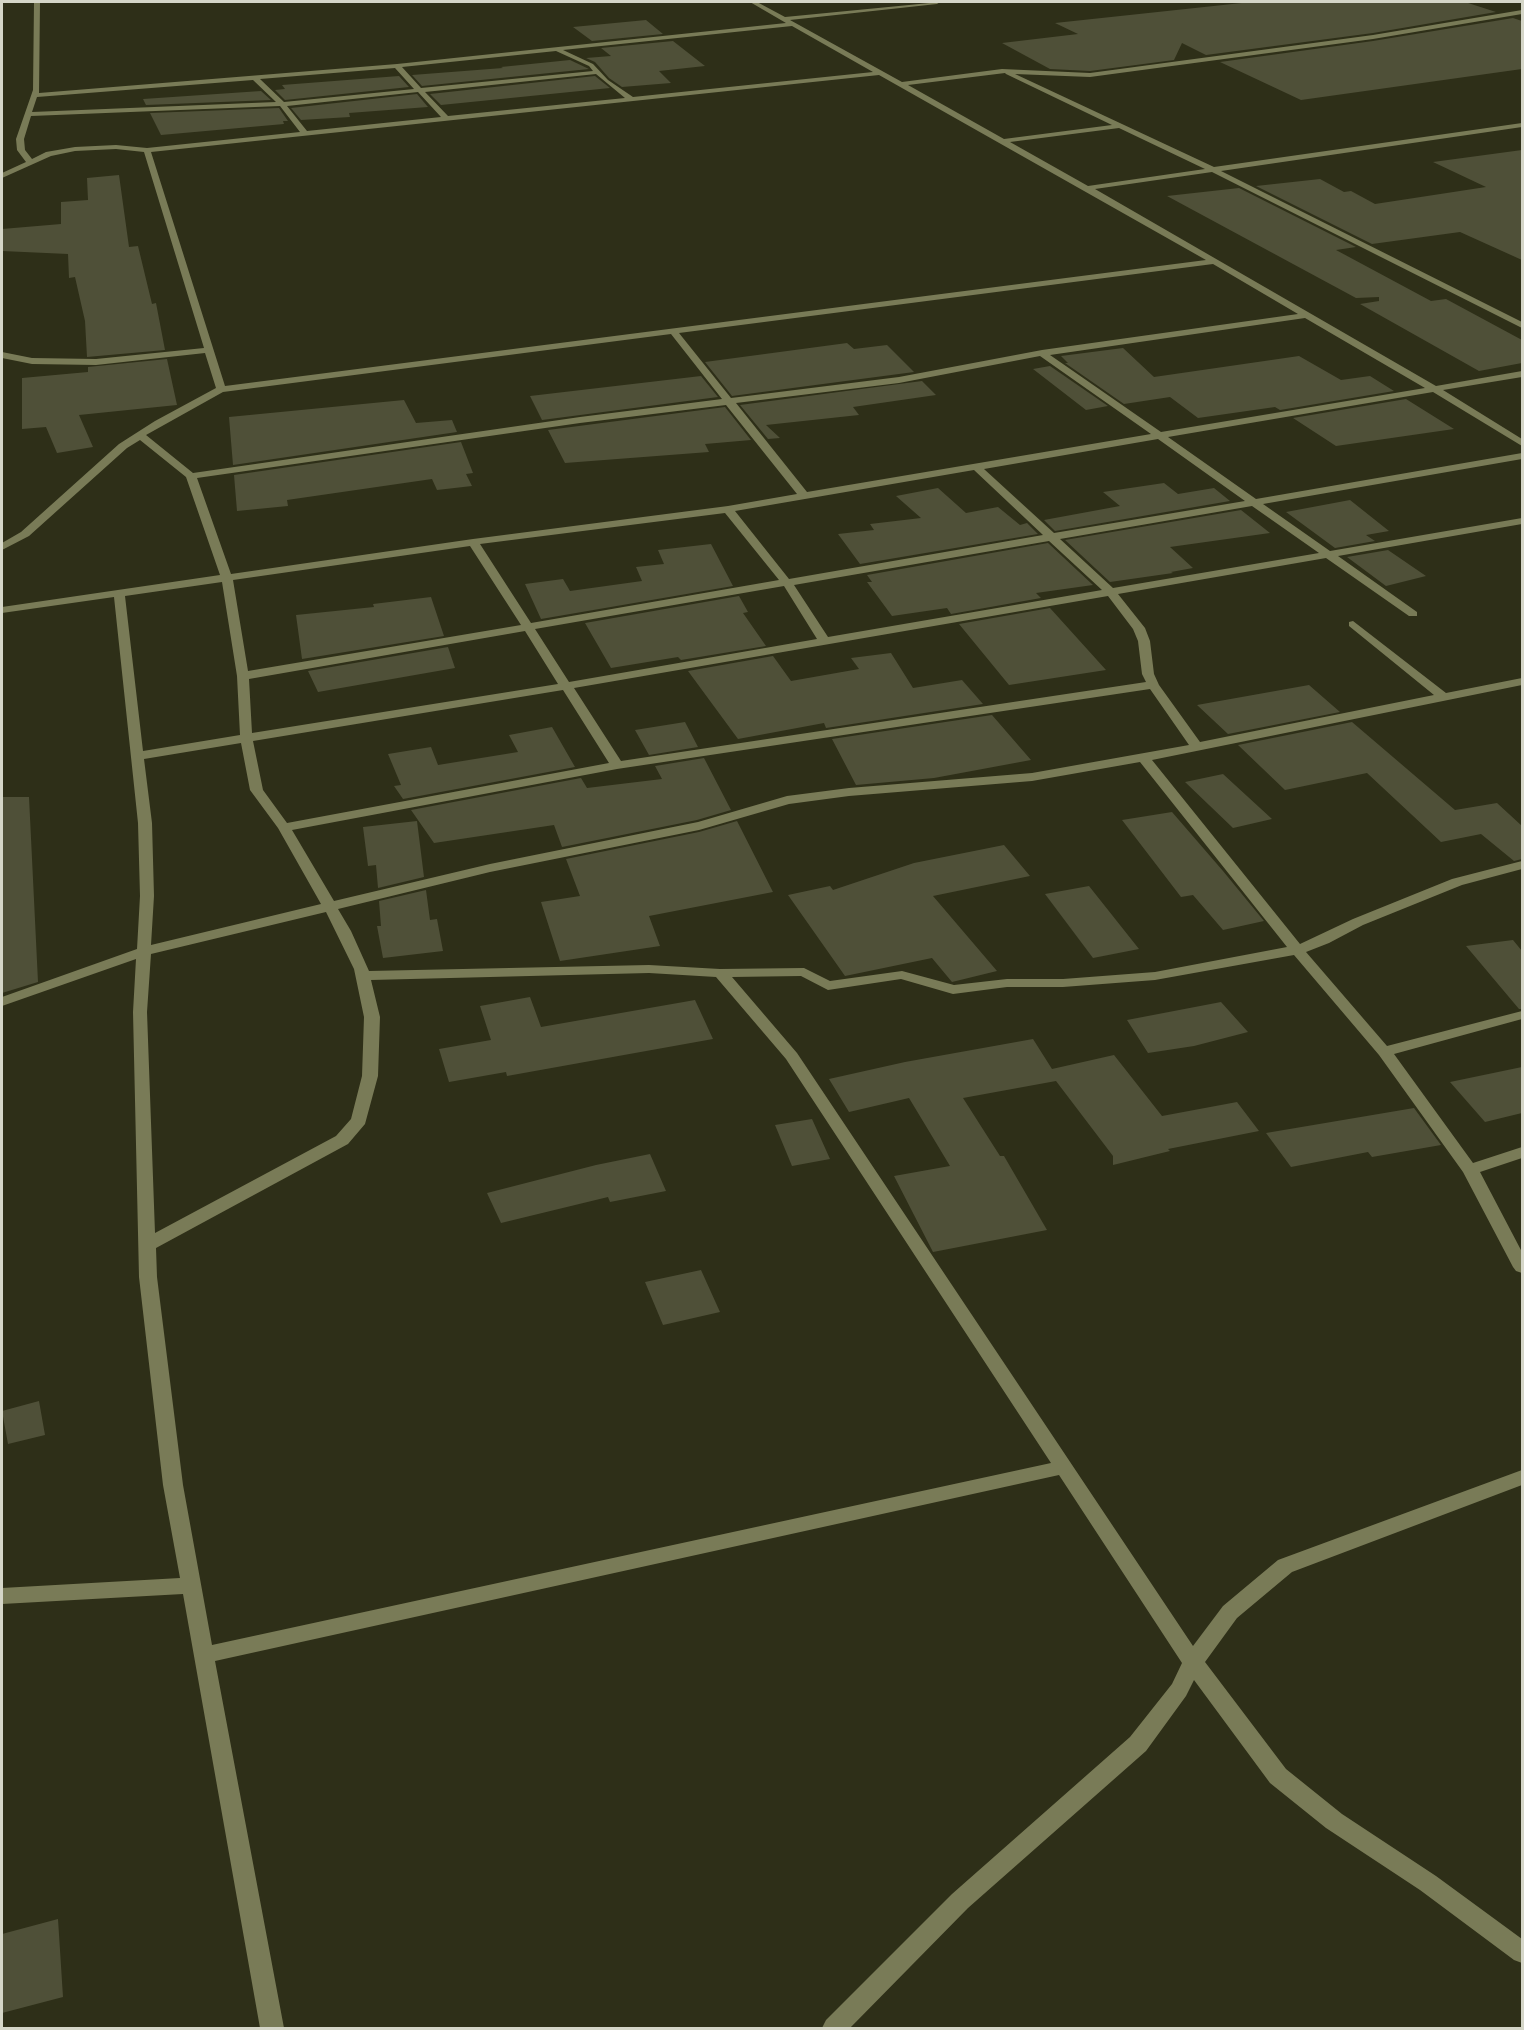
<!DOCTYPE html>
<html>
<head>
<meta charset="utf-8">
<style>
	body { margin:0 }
	#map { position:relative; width:1524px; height:2030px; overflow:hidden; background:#2e2f18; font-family:Manrope,sans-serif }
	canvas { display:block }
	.frame { position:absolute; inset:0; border:3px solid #d5d6c8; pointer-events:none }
</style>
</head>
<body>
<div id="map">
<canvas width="1524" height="2030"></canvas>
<div class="frame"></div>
</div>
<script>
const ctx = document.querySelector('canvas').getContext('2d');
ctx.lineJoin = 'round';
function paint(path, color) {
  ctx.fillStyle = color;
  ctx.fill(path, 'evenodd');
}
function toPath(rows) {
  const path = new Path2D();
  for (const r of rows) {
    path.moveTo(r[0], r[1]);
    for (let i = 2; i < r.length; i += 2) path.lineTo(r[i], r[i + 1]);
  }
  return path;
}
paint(toPath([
	[1251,2,1465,2,1496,12,1373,33,1206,55,1182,43,1174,60,1090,71,1050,69,1002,43,1078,34,1055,23],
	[1513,18,1522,21,1522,69,1301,100,1220,62,1373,41],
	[646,20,663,34,592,41,573,27],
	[673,41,705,66,659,71,671,83,622,87,609,78,595,62,586,58,611,56,601,48],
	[570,60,589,69,422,86,412,75,503,68,501,67],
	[399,76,409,87,285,100,275,90,285,89,282,85],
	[595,76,610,88,441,105,430,94],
	[261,91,271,100,146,105,143,99],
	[417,94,428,107,349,113,350,117,301,120,291,108],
	[279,108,288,121,283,121,284,124,161,135,150,113],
	[1522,150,1522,260,1460,232,1372,244,1256,186,1320,179,1344,192,1351,191,1375,204,1486,187,1433,162],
	[119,175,129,247,138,246,152,304,156,303,165,350,87,357,85,321,75,277,69,278,68,254,2,251,2,229,61,224,61,202,88,200,87,178],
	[1239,188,1356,247,1336,250,1431,301,1446,299,1522,340,1522,363,1479,371,1360,304,1379,301,1379,297,1356,298,1167,196],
	[847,343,854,349,887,345,914,372,732,396,705,362],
	[1123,348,1154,377,1299,356,1341,380,1370,376,1394,391,1280,410,1275,407,1198,418,1170,397,1124,404,1065,363,1068,363,1061,356],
	[167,359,177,405,79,415,93,447,57,453,46,427,22,429,22,378,88,372,88,367],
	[1050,366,1108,406,1086,410,1033,369],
	[701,376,718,397,542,420,530,396],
	[922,381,936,395,853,407,859,415,766,425,780,438,768,439,740,405],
	[1406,399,1454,429,1336,446,1293,418],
	[404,400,416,423,452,420,457,432,233,465,229,417],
	[725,407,751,440,705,444,709,452,565,463,548,430],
	[461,442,473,473,466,474,472,486,437,490,432,479,287,500,288,506,237,511,234,475],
	[1164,483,1178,494,1214,488,1230,501,1055,531,1044,520,1120,506,1103,492],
	[938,488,966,513,998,507,1020,525,1027,523,1038,534,860,564,838,534,874,530,870,524,921,518,896,496],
	[1350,500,1389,531,1366,535,1375,541,1335,548,1286,512],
	[1241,510,1270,533,1170,547,1193,568,1171,572,1173,573,1110,582,1065,540],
	[1048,543,1093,585,1036,593,1041,598,951,614,947,608,892,616,867,582,872,582,867,575],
	[711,544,733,586,541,619,525,584,563,579,570,591,642,581,636,567,664,564,658,550],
	[1388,550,1426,576,1386,586,1347,557],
	[739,596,748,612,743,613,766,646,681,660,678,657,611,668,585,623],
	[431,597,444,636,302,659,296,615,374,607,373,604],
	[1050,608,1106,670,1009,685,959,624],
	[448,647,455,668,318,692,308,671],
	[891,653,913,688,962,680,983,704,826,728,824,723,738,739,688,671,773,656,791,681,859,669,851,658],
	[1309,685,1340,712,1228,734,1197,705],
	[992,715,1031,760,934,778,856,785,832,739],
	[685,722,698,747,649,755,635,730],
	[1352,722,1455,810,1497,803,1522,826,1522,859,1514,861,1481,834,1441,842,1367,773,1285,790,1238,745],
	[552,727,575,767,403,799,394,786,401,785,388,754,431,747,438,765,518,752,509,735],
	[704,758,731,810,697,820,562,847,554,825,434,843,411,810,581,778,587,788,662,779,655,766],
	[1223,774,1272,819,1233,828,1185,782],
	[2,797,29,797,38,982,2,993],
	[1172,812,1223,871,1264,921,1223,930,1193,895,1181,897,1122,820],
	[417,821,424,877,378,888,376,865,368,866,363,827],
	[737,821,773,892,649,916,660,946,560,961,541,902,580,896,566,859,699,832],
	[1004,845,1030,876,933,896,997,971,952,982,932,958,845,976,788,895,830,886,833,890,914,863],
	[1089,886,1139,949,1093,958,1045,894],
	[426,890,430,920,437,919,443,951,383,958,377,926,381,926,379,901],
	[1513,940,1522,951,1522,1009,1519,1009,1466,946],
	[530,997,541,1027,695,1000,713,1039,507,1076,506,1072,449,1082,439,1049,491,1040,480,1006],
	[1221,1002,1248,1032,1194,1046,1148,1053,1127,1020],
	[1033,1039,1052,1069,1114,1055,1162,1116,1237,1102,1259,1131,1168,1149,1170,1151,1113,1165,1113,1156,1056,1081,963,1098,1000,1156,1004,1156,1047,1230,933,1252,894,1176,950,1166,909,1098,849,1112,829,1079,905,1062],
	[1522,1067,1522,1113,1485,1122,1450,1082],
	[1414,1108,1441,1145,1372,1157,1368,1152,1291,1167,1266,1133],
	[812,1119,830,1159,792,1166,775,1125],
	[650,1154,666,1191,610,1202,608,1197,501,1223,487,1193,596,1165],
	[701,1270,720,1312,663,1325,645,1282],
	[39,1401,45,1435,8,1444,2,1411],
	[58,1919,63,1997,2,2013,2,1934]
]), '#4f5038');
paint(toPath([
	[34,2,40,2,39,93,397,64,786,23,750,2,757,2,785,17,940,2,937,4,790,20,902,82,1002,69,1090,73,1373,35,1522,10,1522,14,1373,39,1090,77,1015,74,1214,167,1522,123,1522,127,1221,171,1522,322,1522,328,1212,172,1095,189,1436,386,1522,371,1522,377,1443,390,1522,439,1522,446,1433,392,1168,437,1256,499,1522,453,1522,459,1263,504,1330,551,1522,518,1522,524,1338,556,1417,612,1417,616,1409,616,1326,558,1118,594,1145,628,1150,641,1154,674,1159,685,1200,742,1434,695,1349,626,1349,622,1353,621,1446,693,1522,678,1522,685,1152,760,1300,944,1353,919,1452,879,1522,861,1522,869,1462,885,1363,925,1329,943,1306,952,1387,1046,1522,1011,1522,1019,1394,1054,1473,1163,1522,1147,1522,1158,1480,1172,1522,1252,1522,1273,1516,1271,1513,1267,1463,1172,1379,1055,1294,955,1155,980,1063,987,1007,987,953,994,901,979,828,990,801,976,732,977,797,1053,1193,1646,1223,1606,1278,1560,1522,1470,1522,1485,1292,1572,1237,1618,1205,1662,1286,1769,1342,1814,1436,1876,1522,1939,1522,1963,1514,1960,1420,1890,1326,1828,1270,1783,1194,1680,1186,1696,1146,1751,968,1908,850,2028,822,2028,826,2020,952,1894,1130,1737,1172,1684,1182,1663,1059,1475,215,1661,284,2028,260,2028,183,1594,2,1604,2,1588,180,1578,163,1485,139,1277,133,1012,136,959,2,1006,2,997,137,949,140,896,138,823,114,597,2,613,2,607,220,575,186,477,140,440,127,448,29,536,2,550,2,543,21,532,119,444,155,421,216,388,205,353,96,365,32,364,2,358,2,352,32,358,96,359,204,348,144,152,116,149,75,151,51,156,2,178,2,173,26,162,17,150,16,139,33,90,34,2],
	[792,26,873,72,633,97,608,80,593,64,563,50,792,26],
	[556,51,589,66,593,71,421,88,402,67,556,51],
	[395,68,414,89,284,102,260,79,395,68],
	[1005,73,1006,74,1112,125,1004,139,908,85,1005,73],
	[596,74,625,98,448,116,425,92,596,74],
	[879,75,1206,260,225,386,151,152,879,75],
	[253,80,276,102,32,112,37,97,253,80],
	[418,92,441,117,307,131,287,106,418,92],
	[280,106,300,132,147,148,116,145,75,147,46,152,32,159,25,150,24,139,31,116,280,106],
	[1119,128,1205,169,1088,186,1010,142,1119,128],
	[1213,264,1298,314,1042,350,899,377,731,398,679,333,1213,264],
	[1305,318,1425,388,1161,432,1050,355,1305,318],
	[671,334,722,399,580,417,193,473,146,435,223,392,671,334],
	[1040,356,1151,434,807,492,736,403,899,383,1040,356],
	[726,405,797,494,728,506,473,539,231,574,197,478,580,423,726,405],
	[1158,439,1245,501,1054,533,984,469,1158,439],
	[974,470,1043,535,789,579,735,511,974,470],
	[1252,506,1319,553,1113,588,1060,539,1252,506],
	[725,513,779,580,531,623,480,544,725,513],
	[1049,541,1102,590,828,637,794,585,1049,541],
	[470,546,521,625,248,671,233,580,470,546],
	[222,582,237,676,240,735,143,751,125,596,222,582],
	[784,586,817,639,569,682,535,629,784,586],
	[1108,596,1133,629,1138,641,1142,674,1146,682,621,761,574,688,1108,596],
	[525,631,558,684,252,733,249,679,525,631],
	[1150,689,1189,745,1032,773,849,788,787,796,698,822,490,864,334,901,292,830,617,769,1150,689],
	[563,690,609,763,287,823,263,790,253,741,563,690],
	[241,743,250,790,278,828,321,904,151,945,154,896,152,823,144,759,241,743],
	[1140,762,1287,947,1155,972,1063,979,1007,979,954,985,902,971,830,981,804,968,720,969,649,965,369,971,351,931,338,909,490,872,699,830,789,804,849,796,1032,781,1140,762],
	[326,912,354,969,364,1017,362,1076,351,1119,336,1136,155,1233,147,1012,151,954,326,912],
	[649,973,716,977,786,1059,1051,1463,212,1645,183,1485,157,1277,156,1248,348,1144,365,1124,378,1076,380,1017,371,980,649,973]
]), '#797b57');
</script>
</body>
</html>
